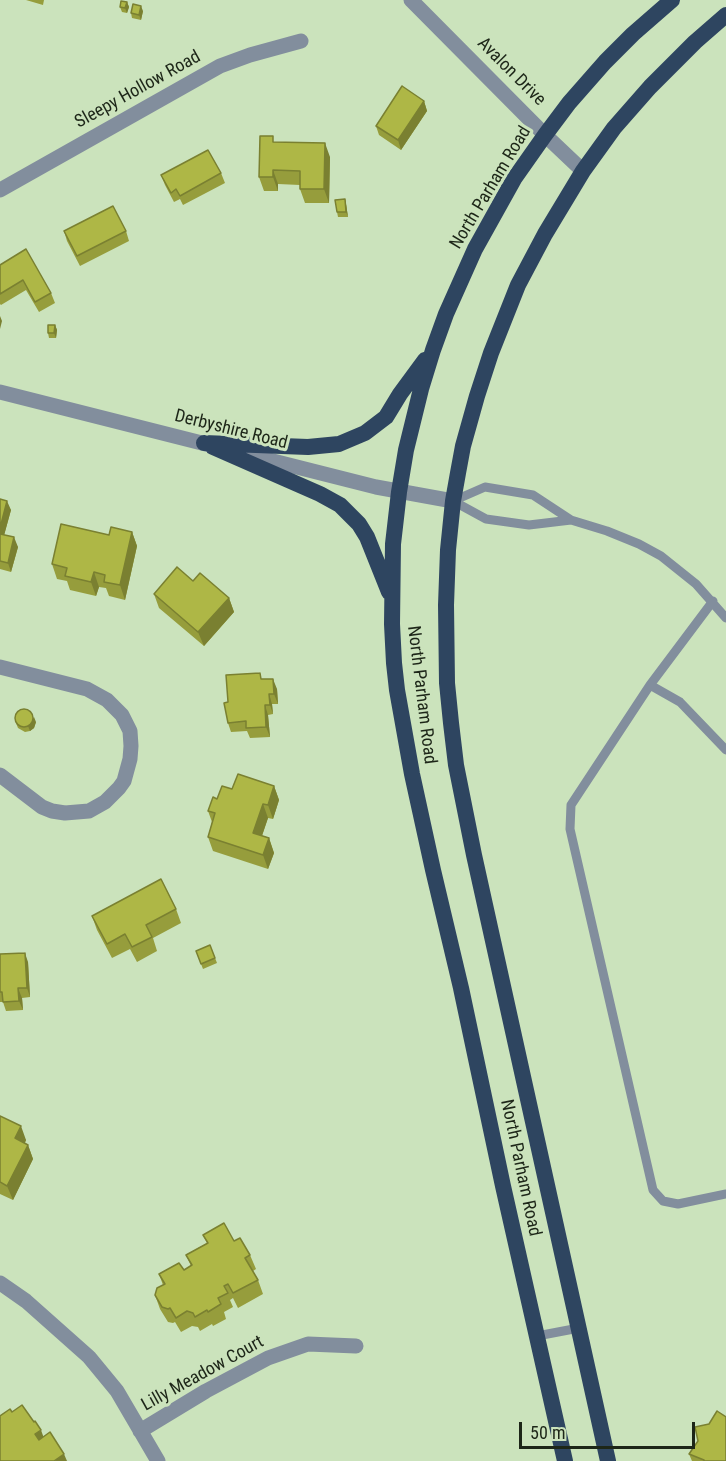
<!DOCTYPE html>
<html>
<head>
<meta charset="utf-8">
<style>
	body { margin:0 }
	#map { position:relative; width:726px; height:1461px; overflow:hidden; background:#cbe3bc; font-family:"Roboto Condensed",sans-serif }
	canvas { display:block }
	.scale { position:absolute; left:519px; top:1422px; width:176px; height:27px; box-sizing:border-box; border:3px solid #1d2618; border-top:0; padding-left:8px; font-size:18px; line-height:21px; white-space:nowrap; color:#1d2618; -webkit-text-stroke:4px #cbe3bc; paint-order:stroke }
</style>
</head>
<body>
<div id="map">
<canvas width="726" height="1461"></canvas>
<div class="scale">50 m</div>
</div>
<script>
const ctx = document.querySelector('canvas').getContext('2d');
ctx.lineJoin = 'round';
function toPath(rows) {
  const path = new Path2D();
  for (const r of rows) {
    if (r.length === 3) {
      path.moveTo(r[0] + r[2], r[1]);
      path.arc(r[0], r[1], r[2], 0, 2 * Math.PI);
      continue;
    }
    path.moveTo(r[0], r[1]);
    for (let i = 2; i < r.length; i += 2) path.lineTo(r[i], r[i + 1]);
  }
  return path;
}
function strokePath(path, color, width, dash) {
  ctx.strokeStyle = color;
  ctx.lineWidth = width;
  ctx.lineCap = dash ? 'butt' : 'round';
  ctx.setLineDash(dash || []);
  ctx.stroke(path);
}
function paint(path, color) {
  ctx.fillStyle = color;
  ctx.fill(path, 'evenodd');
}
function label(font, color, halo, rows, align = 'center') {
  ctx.font = font + ' "Roboto Condensed",sans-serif';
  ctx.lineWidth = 6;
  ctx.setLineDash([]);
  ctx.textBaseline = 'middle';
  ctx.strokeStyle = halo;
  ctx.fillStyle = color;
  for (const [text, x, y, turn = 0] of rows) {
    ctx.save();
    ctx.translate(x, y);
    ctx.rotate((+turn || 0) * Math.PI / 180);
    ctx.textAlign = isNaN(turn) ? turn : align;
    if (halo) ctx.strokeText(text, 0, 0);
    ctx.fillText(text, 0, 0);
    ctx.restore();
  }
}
strokePath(toPath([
	[453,501,485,487,533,495,571,520,607,531,639,544,661,556,696,584,726,618],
	[453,501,486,519,529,525,571,520],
	[713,601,650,685,571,805,570,829,653,1190,663,1201,678,1204,726,1194],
	[650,685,680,702,726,750],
	[537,1336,579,1328]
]), '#828e9d', 9);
strokePath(toPath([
	[411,0,545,135,583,171],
	[0,190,220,66,250,55,301,41],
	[0,667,87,689,107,700,122,715,130,731,131,746,130,759,124,781,119,788,105,802,89,811,65,813,52,811,42,807,0,775],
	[0,1283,26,1301,89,1357,117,1391,158,1461],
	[140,1431,206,1391,268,1358,308,1344,356,1346]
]), '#828e9d', 15);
strokePath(toPath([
	[0,392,376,487,453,501]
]), '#828e9d', 15);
strokePath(toPath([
	[204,443,308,447,339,444,365,433,386,417,400,394,425,360],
	[213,447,320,494,340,505,359,524,367,537,389,592],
	[565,1461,503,1186,461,988,433,870,412,774,397,690,394,663,392,624,393,544,399,492,406,450,421,389,433,350,446,314,475,249,514,179,545,135,569,103,605,62,633,34,672,0],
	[608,1461,474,855,456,765,451,723,447,683,446,605,448,550,453,501,458,473,463,446,477,396,491,353,518,285,545,234,583,171,614,128,650,87,695,42,726,15]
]), '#2e4560', 16);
paint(toPath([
	[26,0,44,0,43,5],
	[127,2,129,7,127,13,122,12,120,7],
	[143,11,141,20,132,18,131,13],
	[424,101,427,111,401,150,379,135,376,126],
	[275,142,330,157,329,203,305,203,300,189,300,185,278,184,278,191,264,191,259,177],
	[221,173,225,183,183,205,180,199,174,202,165,185,161,175],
	[345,199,346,204,348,217,338,217,337,212],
	[64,231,126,231,129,241,80,266,67,241],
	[0,265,51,293,55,303,39,312,26,290,1,305,0,304],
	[55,325,57,330,56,338,49,338,48,333],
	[0,499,11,510,4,535,18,547,11,572,0,569],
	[132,532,137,546,125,600,109,596,106,588,99,587,96,596,70,590,67,581,57,579,52,564,109,535],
	[193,581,229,598,234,612,204,646,159,608,154,594],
	[262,679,277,689,278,704,272,704,273,714,268,715,270,737,250,738,247,731,231,732,228,723,228,702],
	[36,722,34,728,30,731,25,732,18,728,16,723],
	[274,786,279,800,273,819,268,818,262,836,269,838,274,853,268,869,213,851,208,837,212,822,208,811,217,799,232,789],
	[176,909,181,923,153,938,157,951,137,962,130,949,112,958,97,930,92,916],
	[210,945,217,963,203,969,196,951],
	[0,954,28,962,30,997,22,998,23,1010,6,1011,3,1002,0,1002],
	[0,1116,26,1140,25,1143,28,1145,33,1159,13,1200,0,1194],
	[203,1235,234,1241,250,1255,256,1269,253,1271,258,1280,263,1294,238,1308,233,1298,230,1300,233,1307,224,1312,226,1319,213,1326,212,1324,200,1331,198,1327,192,1326,181,1332,175,1322,173,1323,168,1322,160,1309,155,1295,163,1285,159,1274,184,1270,191,1266,186,1255,207,1243],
	[698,1441,726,1461,692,1461,689,1454]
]), '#969d3c');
paint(toPath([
	[127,2,129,7,127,13,125,8],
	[141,6,143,11,141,20,139,15],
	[424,101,427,111,401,150,398,140],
	[325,143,330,157,329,203,324,189],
	[273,170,278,184,278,191,273,177],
	[345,199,346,204,348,217,346,212],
	[0,316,2,321,0,329],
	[55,325,57,330,56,338,54,333],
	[7,501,11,510,2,543,0,538,0,528],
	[132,532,137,546,125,600,120,585],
	[14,537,18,547,11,572,8,563],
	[94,572,99,587,96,596,91,582],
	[229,598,234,612,204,646,198,632],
	[273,679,277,689,278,704,274,694],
	[269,694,272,704,273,714,270,705],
	[265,705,268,715,270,737,266,727],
	[34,717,36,722,34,728,30,731,28,726],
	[274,786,279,800,273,819,268,805],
	[263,804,268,818,258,847,253,833],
	[269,838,274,853,268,869,263,855],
	[25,953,28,962,30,997,27,988],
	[18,988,22,998,23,1010,19,1001],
	[21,1126,26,1140,20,1152,15,1138],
	[28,1145,33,1159,13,1200,7,1186],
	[41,1430,46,1444,41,1448,35,1434],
	[64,1454,67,1461,54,1461]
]), '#7a8031');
const building = toPath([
	[121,1,127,2,125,8,120,7,121,1],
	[133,4,141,6,139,15,131,13,133,4],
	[402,86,424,101,398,140,376,126,402,86],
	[260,136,273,136,273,142,325,143,324,189,300,189,300,171,273,170,273,177,259,177,260,136],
	[208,150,221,173,180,196,176,189,171,193,161,175,208,150],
	[345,199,346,212,337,212,335,200,345,199],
	[113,206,126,231,77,256,64,231,113,206],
	[26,249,51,293,35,302,23,280,0,294,0,265,26,249],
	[48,325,55,325,54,333,48,333,48,325],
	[0,499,7,501,0,528,0,499],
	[61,524,109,535,111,527,132,532,120,585,104,582,105,575,94,572,91,582,65,576,67,568,52,564,61,524],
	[0,534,14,537,8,563,0,561,0,534],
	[177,567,193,581,200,573,229,598,198,632,154,594,177,567],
	[260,673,261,679,273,679,274,694,269,694,270,705,265,705,266,727,246,728,246,721,228,723,224,703,228,702,226,675,260,673],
	[24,718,9],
	[238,774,274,786,268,805,263,804,253,833,269,838,263,855,208,837,215,813,208,811,213,797,217,799,222,786,232,789,238,774],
	[161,879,176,909,146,925,152,937,132,947,125,934,107,944,92,916,161,879],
	[210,945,215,958,201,964,196,951,210,945],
	[25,953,27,988,18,988,19,1001,3,1002,2,992,0,992,0,954,25,953],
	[0,1116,21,1126,15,1138,28,1145,7,1186,0,1182,0,1116],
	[224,1223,234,1241,240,1238,250,1255,245,1258,258,1280,233,1293,228,1284,224,1286,228,1293,218,1298,221,1304,208,1312,207,1310,195,1317,193,1313,187,1311,176,1318,170,1308,168,1309,162,1307,155,1295,157,1288,165,1284,159,1274,179,1263,184,1270,192,1265,186,1255,208,1243,203,1235,224,1223],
	[22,1405,34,1422,35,1421,41,1430,35,1434,39,1440,50,1432,64,1454,54,1461,0,1461,0,1416,10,1409,12,1412,22,1405],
	[717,1411,726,1417,726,1461,704,1461,704,1460,689,1454,698,1441,695,1427,709,1424,717,1411]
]);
paint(building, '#aeb746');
strokePath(building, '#7a8031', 1.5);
label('18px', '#1d2618', '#cbe3bc', [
	["Avalon Drive",511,72,45],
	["Sleepy Hollow Road",138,90,-29],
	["North Parham Road",491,188,-59],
	["Derbyshire Road",231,430,14],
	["North Parham Road",421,695,83],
	["North Parham Road",520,1168,78],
	["Lilly Meadow Court",203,1374,-29]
]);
</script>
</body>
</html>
